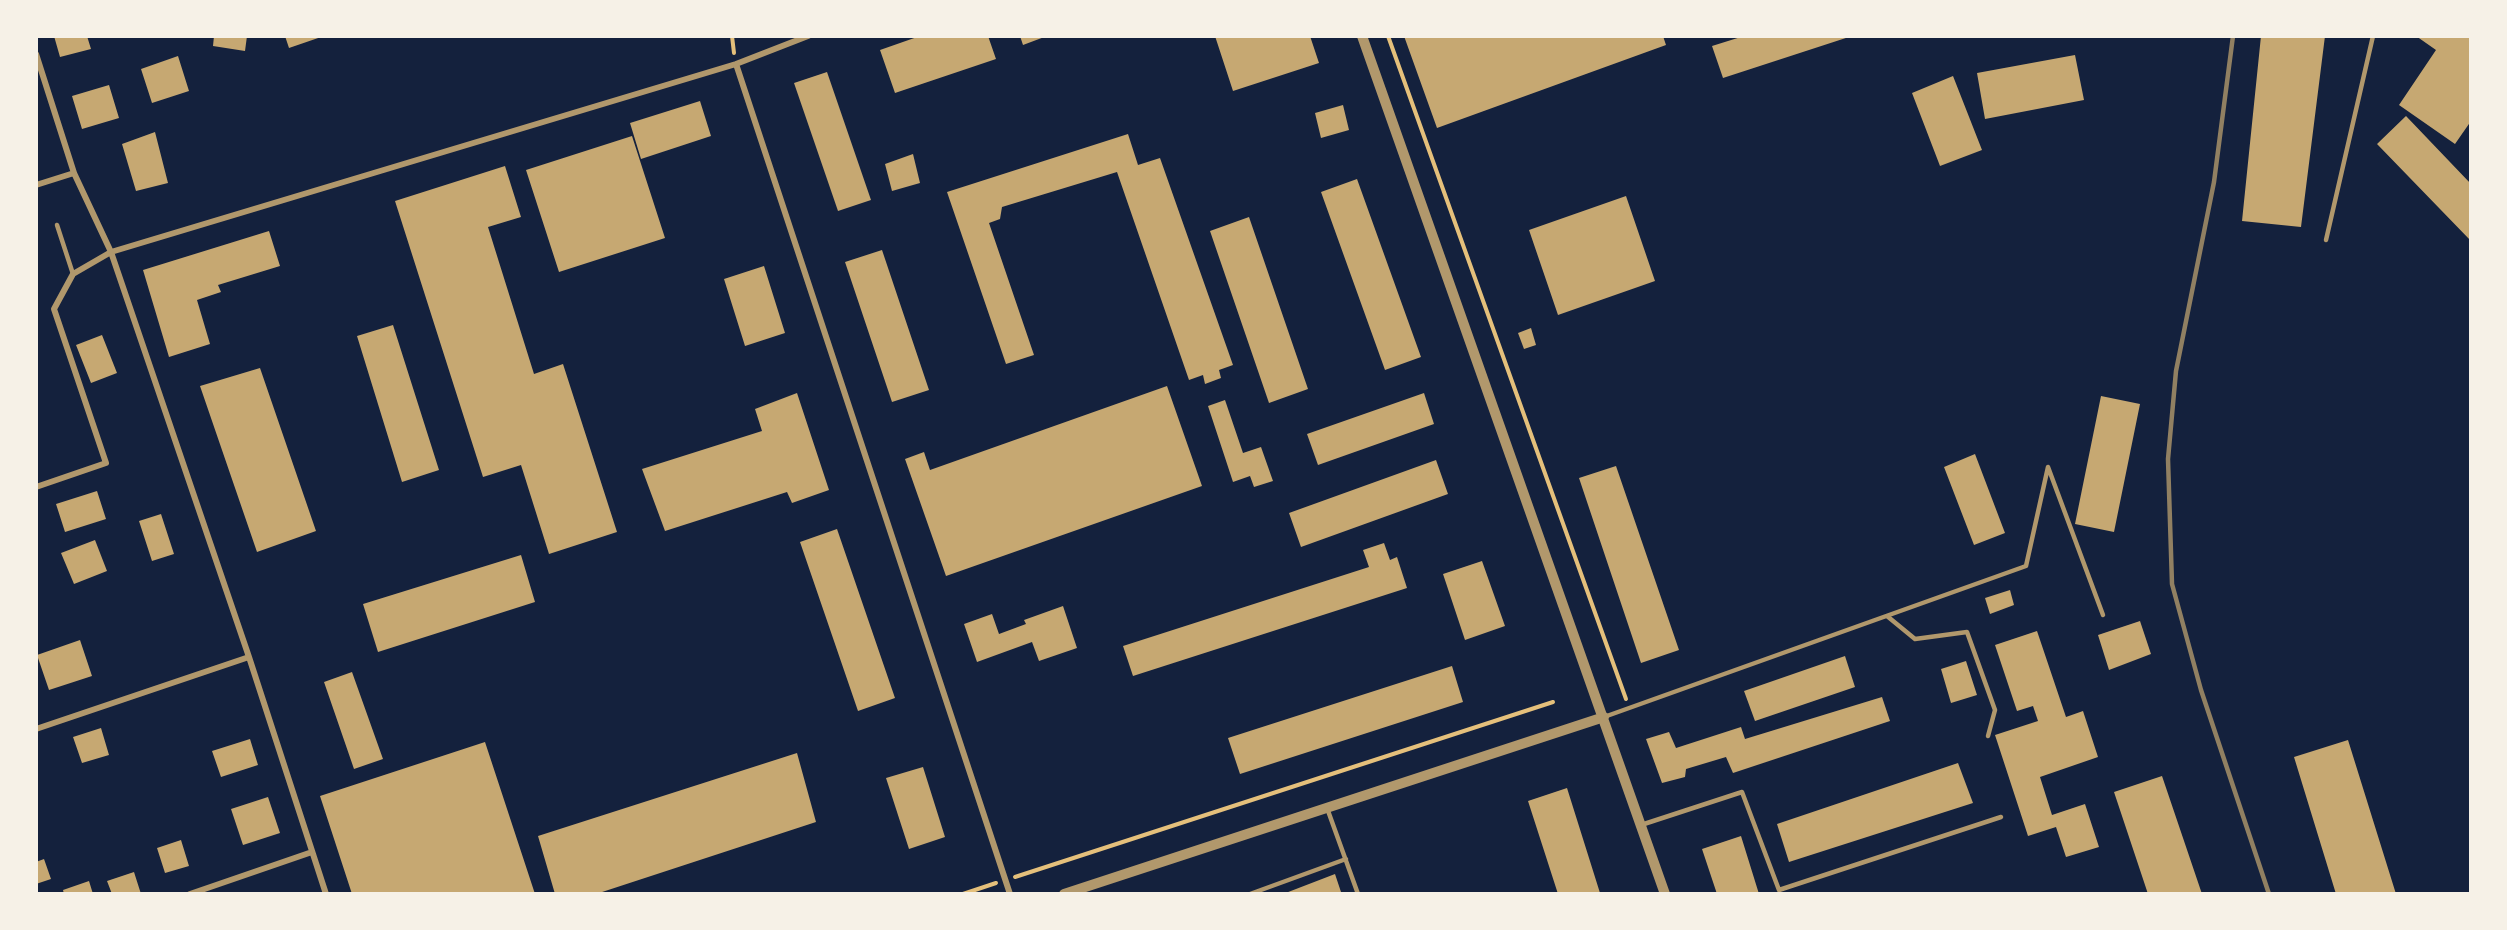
<!DOCTYPE html>
<html>
<head>
<meta charset="utf-8">
<style>
	body { margin:0 }
	#map { position:relative; width:2507px; height:930px; overflow:hidden; background:#14213d; font-family:"Roboto Condensed",sans-serif }
	canvas { display:block }
	.frame { position:absolute; inset:0; border:38px solid #f6f1e7; pointer-events:none }
</style>
</head>
<body>
<div id="map">
<canvas width="2507" height="930"></canvas>
<div class="frame"></div>
</div>
<script>
const ctx = document.querySelector('canvas').getContext('2d');
ctx.lineJoin = 'round';
function paint(path, color) {
  ctx.fillStyle = color;
  ctx.fill(path, 'evenodd');
}
function toPath(rows) {
  const path = new Path2D();
  for (const r of rows) {
    path.moveTo(r[0], r[1]);
    for (let i = 2; i < r.length; i += 2) path.lineTo(r[i], r[i + 1]);
  }
  return path;
}
function strokePath(path, color, width, dash) {
  ctx.strokeStyle = color;
  ctx.lineWidth = width;
  ctx.lineCap = dash ? 'butt' : 'round';
  ctx.setLineDash(dash || []);
  ctx.stroke(path);
}
paint(toPath([
	[54,36,87,36,91,49,60,57],
	[214,36,247,36,245,51,213,46],
	[285,36,324,36,289,48],
	[920,36,988,36,996,59,895,93,880,50],
	[1020,36,1047,36,1023,45],
	[1215,36,1310,36,1319,63,1233,91],
	[1404,36,1663,36,1666,45,1437,128],
	[1744,36,1852,36,1723,78,1712,46],
	[2261,36,2325,36,2301,227,2242,221],
	[2416,36,2471,36,2471,121,2455,144,2399,105,2436,50],
	[2075,55,2084,100,1985,119,1977,73],
	[178,56,189,91,152,103,141,69],
	[827,72,871,200,838,211,794,83],
	[1953,76,1982,150,1940,166,1912,93],
	[109,85,119,118,82,129,72,96],
	[700,101,711,136,641,159,630,123],
	[1343,105,1349,130,1321,138,1315,113],
	[2406,116,2471,184,2471,241,2377,144],
	[155,132,168,183,136,191,122,144],
	[1128,134,1138,165,1160,158,1233,365,1219,370,1221,378,1205,384,1203,375,1189,380,1117,172,1002,207,1000,219,989,223,1034,355,1006,364,947,192],
	[632,136,665,238,559,272,526,170],
	[913,154,920,183,892,191,885,164],
	[505,166,521,217,488,227,534,374,563,364,617,532,549,554,521,465,483,477,395,201],
	[1357,179,1421,357,1385,370,1321,192],
	[1626,196,1655,281,1558,315,1529,230],
	[1249,217,1308,389,1269,403,1210,231],
	[269,231,280,266,218,285,221,292,197,300,210,344,169,357,143,270],
	[882,250,929,390,892,402,845,262],
	[764,266,785,333,745,346,724,279],
	[393,325,439,470,402,482,357,336],
	[1531,328,1536,345,1524,349,1518,333],
	[102,335,117,373,91,383,76,345],
	[260,368,316,531,257,552,200,386],
	[1167,386,1202,486,946,576,905,459,924,452,930,470],
	[797,393,829,490,792,503,787,492,665,531,642,469,762,431,755,409],
	[1424,393,1434,424,1318,465,1307,434],
	[2101,396,2140,404,2114,532,2075,524],
	[1225,400,1243,453,1261,447,1273,481,1254,487,1250,476,1233,482,1208,406],
	[1975,454,2005,533,1974,545,1944,467],
	[1436,460,1448,494,1301,547,1289,513],
	[1616,466,1679,650,1641,663,1579,478],
	[97,491,106,519,65,532,56,504],
	[161,514,174,554,152,561,139,521],
	[837,529,895,698,858,711,800,542],
	[95,540,107,571,74,584,61,553],
	[1384,543,1390,560,1397,557,1407,588,1133,676,1123,646,1369,567,1363,550],
	[521,555,535,602,378,652,363,604],
	[1482,561,1505,626,1465,640,1443,574],
	[2010,590,2014,605,1990,614,1985,598],
	[1063,606,1077,648,1039,661,1032,642,977,662,964,624,992,614,999,634,1026,624,1024,620],
	[2140,621,2151,654,2109,670,2098,635],
	[2037,631,2066,717,2083,711,2098,757,2040,777,2052,815,2085,804,2099,847,2066,857,2056,827,2028,836,1995,735,2038,721,2033,706,2017,711,1995,645],
	[80,640,92,676,49,690,37,655],
	[1845,656,1855,687,1755,721,1744,691],
	[1966,661,1977,695,1951,703,1941,669],
	[1452,666,1463,702,1240,774,1228,738],
	[352,672,383,759,354,769,324,682],
	[1882,697,1890,721,1733,773,1726,757,1686,769,1685,777,1662,783,1646,739,1669,732,1676,748,1741,727,1745,739],
	[101,728,109,755,82,763,73,737],
	[250,739,258,765,221,777,212,751],
	[2348,740,2396,894,2336,894,2294,757],
	[485,742,535,894,352,894,320,796],
	[797,753,816,822,596,894,555,894,538,836],
	[1958,763,1973,803,1789,862,1777,824],
	[923,767,945,837,909,849,886,778],
	[2162,776,2202,894,2148,894,2114,792],
	[1567,788,1600,893,1598,894,1558,894,1528,801],
	[268,797,280,833,243,845,231,809],
	[1741,836,1759,894,1717,894,1702,849],
	[181,840,189,866,165,873,157,848],
	[44,859,51,879,36,884,36,862],
	[134,872,141,894,112,894,107,881],
	[1335,874,1341,892,1336,894,1283,894],
	[89,881,93,894,64,894,63,890]
]), '#c6a872');
strokePath(toPath([
	[732,36,734,53],
	[1388,36,1626,699],
	[1015,877,1553,702],
	[963,894,996,883]
]), '#e5c07b', 4);
strokePath(toPath([
	[57,225,73,274],
	[2326,240,2373,36],
	[1887,616,1915,639,1967,632,1995,710,1988,736],
	[1604,717,2026,566,2048,467,2103,615],
	[1327,808,1358,894],
	[1641,825,1742,792,1779,890,2001,817],
	[1250,894,1346,859]
]), '#b1986c', 4.5);
strokePath(toPath([
	[36,54,74,173,111,252,249,657,326,894],
	[736,64,1010,894],
	[36,185,74,173],
	[36,487,106,463,54,309,73,274,111,252,736,64,808,36],
	[36,729,249,657],
	[190,894,312,852]
]), '#b1986c', 6);
strokePath(toPath([
	[1362,36,1665,894],
	[1064,894,1604,717]
]), '#b1986c', 10);
strokePath(toPath([
	[2233,36,2214,182,2176,371,2168,459,2172,584,2201,690,2269,894]
]), '#918062', 4.5);
</script>
</body>
</html>
